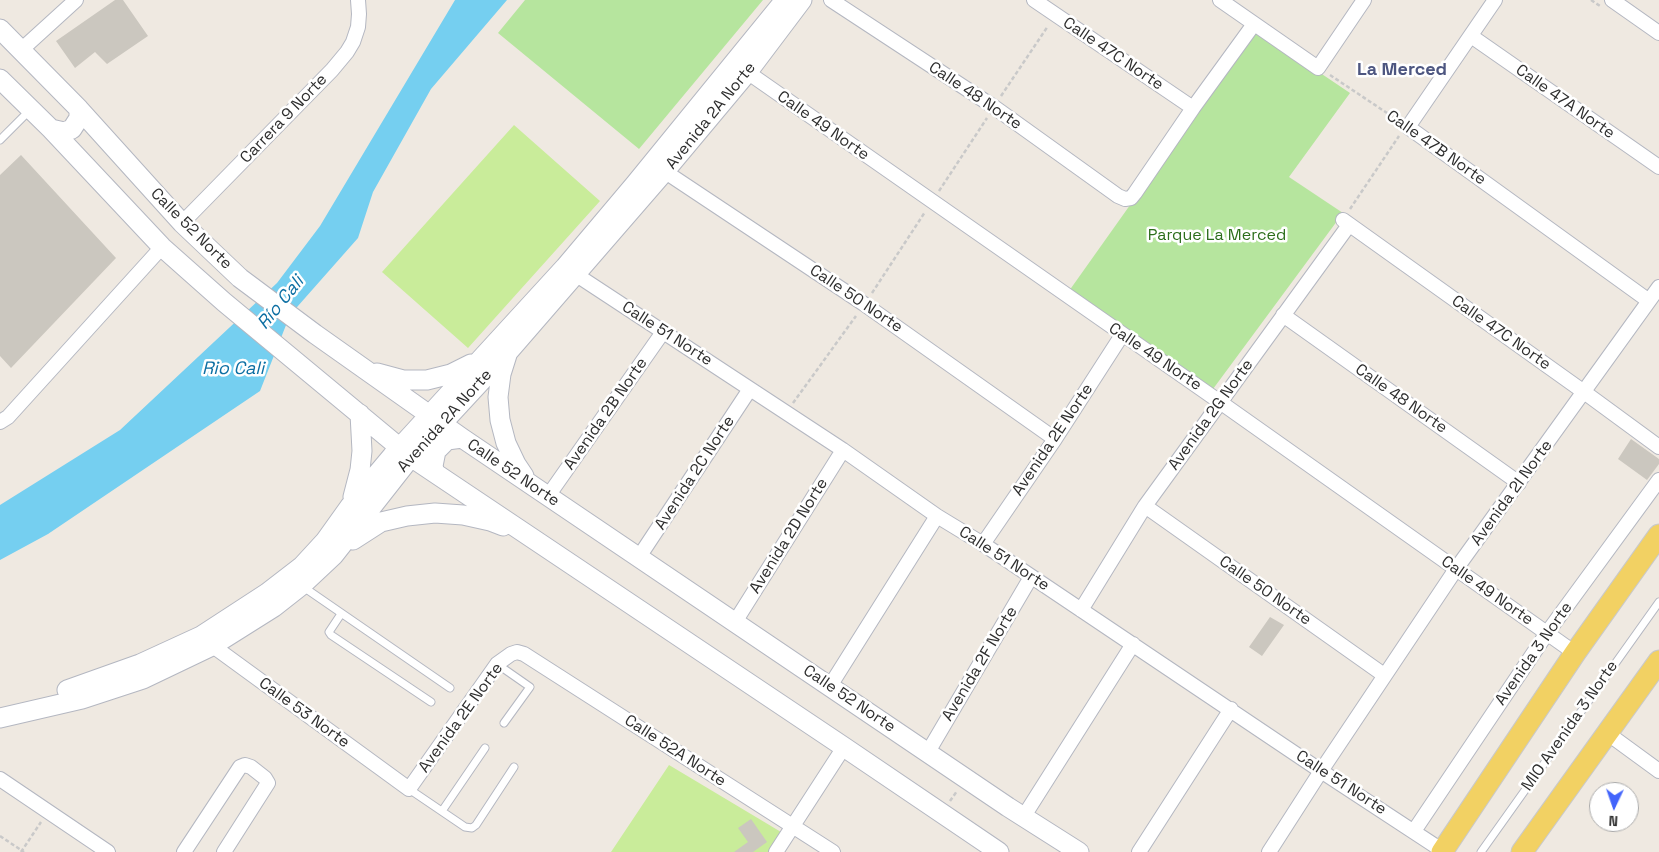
<!DOCTYPE html>
<html>
<head>
<meta charset="utf-8">
<style>
	body { margin:0 }
	#map { position:relative; width:1659px; height:852px; overflow:hidden; background:#efe9e1; font-family:"Space Grotesk",sans-serif }
	canvas { display:block }
	.north { position:absolute; left:1589px; top:782px; width:50px; height:50px; box-sizing:border-box; background:#fff; border:1px solid #ababab; border-radius:50%; rotate:183deg; font-size:14px; font-weight:700; line-height:20px; text-align:center; color:#2e2e2e }
	.north::after { content:''; display:block; margin:auto; width:18px; height:22px; background:#4264fb; clip-path:polygon(50% 0,100% 100%,50% 72%,0 100%) }
</style>
</head>
<body>
<div id="map">
<canvas width="1659" height="852"></canvas>
<div class="north">N</div>
</div>
<script>
const ctx = document.querySelector('canvas').getContext('2d');
ctx.lineJoin = 'round';
function paint(path, color) {
  ctx.fillStyle = color;
  ctx.fill(path, 'evenodd');
}
function toPath(rows) {
  const path = new Path2D();
  for (const r of rows) {
    path.moveTo(r[0], r[1]);
    for (let i = 2; i < r.length; i += 2) path.lineTo(r[i], r[i + 1]);
  }
  return path;
}
function strokePath(path, color, width, dash) {
  ctx.strokeStyle = color;
  ctx.lineWidth = width;
  ctx.lineCap = dash ? 'butt' : 'round';
  ctx.setLineDash(dash || []);
  ctx.stroke(path);
}
function label(font, color, halo, rows, align = 'center') {
  ctx.font = font + ' "Space Grotesk",sans-serif';
  ctx.lineWidth = 5;
  ctx.setLineDash([]);
  ctx.textBaseline = 'middle';
  ctx.strokeStyle = halo;
  ctx.fillStyle = color;
  for (const [text, x, y, turn = 0] of rows) {
    ctx.save();
    ctx.translate(x, y);
    ctx.rotate((+turn || 0) * Math.PI / 180);
    ctx.textAlign = isNaN(turn) ? turn : align;
    if (halo) ctx.strokeText(text, 0, 0);
    ctx.fillText(text, 0, 0);
    ctx.restore();
  }
}
paint(toPath([
	[525,0,763,0,639,149,498,33],
	[1255,29,1350,93,1289,177,1343,213,1213,389,1069,291]
]), '#b6e59e');
paint(toPath([
	[514,125,600,201,468,348,382,272],
	[669,765,781,832,768,852,611,852]
]), '#c9ec9a');
paint(toPath([
	[455,0,507,0,431,89,373,192,358,238,290,315,260,391,48,534,0,560,0,505,120,430,277,283,320,226]
]), '#75cff0');
paint(toPath([
	[115,0,123,0,148,36,107,64,95,52,75,68,56,41],
	[21,155,116,258,11,368,0,356,0,175],
	[1631,439,1659,459,1659,464,1647,480,1618,459],
	[1270,617,1284,625,1262,656,1249,647],
	[751,819,767,842,753,852,734,852,748,842,738,828]
]), '#cbc7bf');
const lane = toPath([
	[0,140,30,110],
	[302,586,450,688],
	[341,614,329,632,331,635,431,702],
	[497,664,530,687,504,723],
	[409,789,465,827,472,828,476,825,514,767],
	[442,811,485,748],
	[1481,852,1659,602]
]);
const street = toPath([
	[831,0,994,107,1118,196,1125,199,1131,198,1135,193,1193,108,1254,24],
	[1034,0,1193,108],
	[1220,0,1318,68,1364,0],
	[1495,0,1408,127,1649,301],
	[1612,0,1659,33],
	[1471,36,1659,167],
	[20,51,76,0],
	[740,67,1220,402,1575,653],
	[658,167,864,304,1055,439],
	[1343,220,1584,392,1659,447],
	[182,223,332,70,347,52,353,42,358,27,359,14,358,0],
	[569,270,843,450,937,516,983,544,1321,771,1443,851],
	[1283,315,1519,483],
	[0,422,8,417,162,247],
	[548,496,663,332],
	[1145,506,1384,675],
	[983,544,1055,439,1122,335],
	[639,557,750,389],
	[1081,610,1145,506,1349,225],
	[735,622,843,450],
	[206,641,409,789,497,664,511,654,517,652,524,654,833,852],
	[830,686,937,516],
	[1607,733,1659,771],
	[928,752,1031,577],
	[0,779,108,852],
	[1024,816,1133,644],
	[1414,831,1547,633,1659,480],
	[184,852,240,767,245,765,251,767,265,778,268,783,224,852],
	[776,852,844,747],
	[1139,852,1231,709],
	[1269,852,1321,771,1456,569,1659,287]
]);
const secondary = toPath([
	[0,29,79,109,182,223,240,278,315,334,462,438,1008,807,1079,852],
	[0,79,51,129,162,247,224,302,411,457,844,747,999,852],
	[51,129,64,132,72,129,79,118,79,109],
	[507,355,501,374,498,397,500,420,506,443,516,464,524,476],
	[377,373,403,380,427,380,451,374,471,364],
	[435,473,433,466,436,451,447,440,462,438],
	[353,497,360,470,362,451,360,414],
	[353,540,381,522,407,516,435,513,463,515,490,521,503,526],
	[67,690,140,664,201,636,267,593,302,566,325,541,350,506,392,456,565,267,635,184,785,0],
	[0,718,82,699,143,679,212,646,274,607,302,585,334,555,411,457,509,351,665,171,747,73,802,0]
]);
const primary = toPath([
	[1442,852,1575,653,1659,535],
	[1522,852,1659,661]
]);
strokePath(lane, '#b4b7c1', 9);
strokePath(street, '#b4b7c1', 16);
strokePath(secondary, '#b4b7c1', 21);
strokePath(primary, '#c9c9c9', 23);
strokePath(toPath([
	[1591,0,1600,6],
	[1330,75,1396,119],
	[1001,96,1048,26],
	[939,191,987,118],
	[1350,209,1399,136],
	[872,293,925,212],
	[793,403,856,316],
	[950,801,957,791],
	[0,836,24,852],
	[21,852,41,822]
]), '#c9c9c9', 2.5, [4, 2.5]);
strokePath(lane, '#fff', 7);
strokePath(street, '#fff', 14);
strokePath(secondary, '#fff', 19);
strokePath(primary, '#f2d163', 21);
label('16px', '#2e2e2e', '#fff', [
	["Calle 47C Norte",1113,54,34],
	["Calle 48 Norte",975,96,34],
	["Calle 47A Norte",1565,102,35],
	["Avenida 2A Norte",711,116,-51],
	["Carrera 9 Norte",284,119,-46],
	["Calle 49 Norte",823,126,35],
	["Calle 47B Norte",1436,148,35],
	["Calle 52 Norte",191,229,45],
	["Calle 50 Norte",856,299,34],
	["Calle 47C Norte",1501,333,35],
	["Calle 51 Norte",667,334,33],
	["Calle 49 Norte",1155,357,34],
	["Calle 48 Norte",1401,399,35],
	["Avenida 2B Norte",606,414,-55],
	["Avenida 2G Norte",1211,415,-54],
	["Avenida 2A Norte",445,421,-48],
	["Avenida 2E Norte",1053,440,-56],
	["Calle 52 Norte",513,473,34],
	["Avenida 2C Norte",695,473,-57],
	["Avenida 2I Norte",1512,493,-54],
	["Avenida 2D Norte",789,536,-58],
	["Calle 51 Norte",1004,559,33],
	["Calle 50 Norte",1265,591,35],
	["Calle 49 Norte",1487,591,35],
	["Avenida 3 Norte",1534,654,-55],
	["Avenida 2F Norte",980,664,-59],
	["Calle 52 Norte",849,699,34],
	["Calle 53 Norte",304,713,36],
	["Avenida 2E Norte",461,718,-54],
	["MIO Avenida 3 Norte",1570,726,-55],
	["Calle 52A Norte",675,751,33],
	["Calle 51 Norte",1341,783,33]
]);
label('16px', '#2c6e1b', '#fff', [
	["Parque La Merced",1217,236]
]);
label('bold 18px', '#4d5680', '#fff', [
	["La Merced",1402,70]
]);
label('italic 18px', '#0d6fa3', '#fff', [
	["Río Cali",281,303,-51],
	["Rio Cali",233,369]
]);
</script>
</body>
</html>
